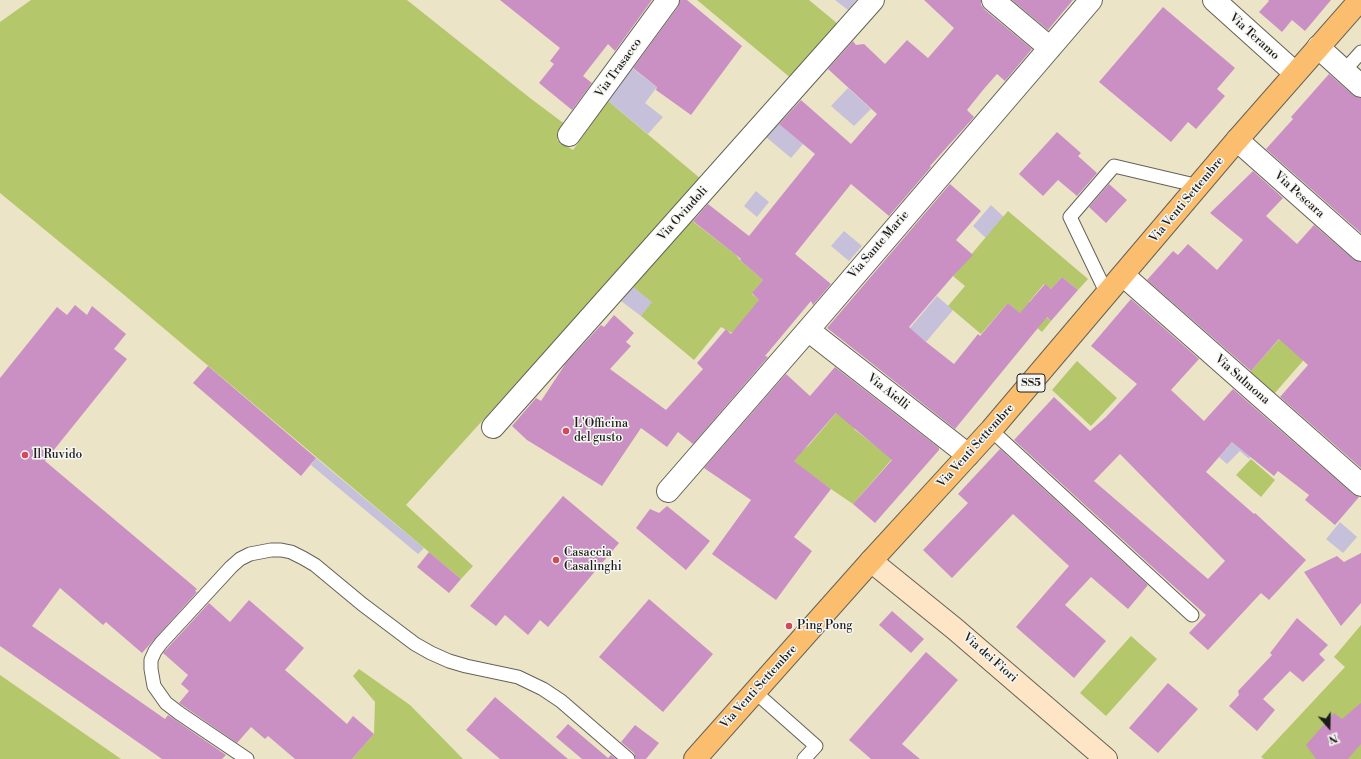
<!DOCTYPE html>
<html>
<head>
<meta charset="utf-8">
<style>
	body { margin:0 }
	#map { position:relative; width:1361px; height:759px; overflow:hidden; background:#ebe4c7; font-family:"Libre Bodoni",serif }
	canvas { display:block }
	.north { position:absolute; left:1309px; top:707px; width:40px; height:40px; -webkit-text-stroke:3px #f6f6f2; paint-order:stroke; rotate:160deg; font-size:11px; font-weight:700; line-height:16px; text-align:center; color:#1c1c1c }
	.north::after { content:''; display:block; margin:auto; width:14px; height:18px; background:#1c1c1c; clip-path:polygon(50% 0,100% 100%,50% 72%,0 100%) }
</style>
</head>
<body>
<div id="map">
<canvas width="1361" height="759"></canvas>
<div class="north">N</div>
</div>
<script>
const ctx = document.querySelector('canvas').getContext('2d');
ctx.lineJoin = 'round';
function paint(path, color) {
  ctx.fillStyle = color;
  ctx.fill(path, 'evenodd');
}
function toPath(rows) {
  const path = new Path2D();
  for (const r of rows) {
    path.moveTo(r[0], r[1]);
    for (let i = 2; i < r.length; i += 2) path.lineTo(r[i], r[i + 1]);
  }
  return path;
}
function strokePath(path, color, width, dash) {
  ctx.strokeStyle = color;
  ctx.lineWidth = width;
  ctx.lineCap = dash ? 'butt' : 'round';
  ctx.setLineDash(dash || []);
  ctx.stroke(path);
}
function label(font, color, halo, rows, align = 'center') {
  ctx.font = font + ' "Libre Bodoni",serif';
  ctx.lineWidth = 3;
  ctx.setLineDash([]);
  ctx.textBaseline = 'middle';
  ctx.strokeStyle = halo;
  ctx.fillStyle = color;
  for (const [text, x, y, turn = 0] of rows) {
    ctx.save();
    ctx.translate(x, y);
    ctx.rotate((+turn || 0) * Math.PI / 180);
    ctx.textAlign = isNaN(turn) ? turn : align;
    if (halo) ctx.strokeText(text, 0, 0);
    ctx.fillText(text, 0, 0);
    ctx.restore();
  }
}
paint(toPath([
	[835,0,856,0,848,10],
	[632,68,657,87,645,103,663,117,648,134,608,101],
	[848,88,871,109,854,126,831,106],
	[778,123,803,144,791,158,766,137],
	[756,191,769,202,757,217,744,206],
	[991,205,1005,218,986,238,973,226],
	[844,231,862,246,849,261,831,246],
	[633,287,653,302,641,316,621,301],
	[937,296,953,310,926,342,910,328],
	[1241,432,1257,447,1249,459,1240,451,1227,464,1219,457],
	[316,458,424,548,418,554,311,465],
	[1340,522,1357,537,1343,553,1326,539]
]), '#c6c0da');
paint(toPath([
	[31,0,407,0,530,98,566,125,557,140,573,150,608,101,701,179,406,505,473,566,461,579,123,294,0,193,0,22],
	[697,0,809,0,838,24,792,79],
	[1008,211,1088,279,1078,290,1062,277,1051,289,1044,284,1029,302,1051,321,1042,332,1008,303,981,334,948,306,965,286,953,276],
	[691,220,736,255,740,260,763,280,752,294,775,313,732,333,721,327,694,360,641,316,652,302,633,287],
	[1285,333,1309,354,1274,394,1249,373],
	[1077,361,1117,398,1091,426,1052,390],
	[844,404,862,419,854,429,892,459,853,504,831,489,792,460,809,445],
	[1251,459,1275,480,1261,497,1236,475],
	[1361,625,1361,759,1264,759,1261,757,1345,667,1334,657],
	[1131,636,1157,659,1106,716,1080,693],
	[359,669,410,705,463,759,352,759,374,734,375,702,353,676],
	[0,675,121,759,0,759]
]), '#b4c76b');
paint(toPath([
	[500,0,652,0,615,51,608,44,583,76,592,83,572,110,539,83,554,64,550,61,560,48],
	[680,0,687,0,742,46,691,115,656,90,657,87,633,68,678,7],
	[924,0,981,0,981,5,985,10,1032,49,1005,81,997,74,983,90,967,110,974,117,930,166,931,167,889,216,851,184,795,254,831,284,813,305,811,301,765,356,768,357,693,444,678,432,667,447,641,428,602,486,527,440,512,426,536,398,541,401,566,363,601,325,604,327,614,315,634,333,626,342,631,346,610,369,666,410,703,369,697,363,726,329,731,334,759,300,752,293,763,280,740,260,741,259,693,221,708,204,749,236,815,154,779,124,801,100,851,144,877,114,828,69,853,41,856,45,864,44,885,64,907,40,928,58,954,28],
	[1012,0,1073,0,1048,30],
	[1268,0,1331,0,1305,31,1292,20,1282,32,1259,12,1269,1],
	[1163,7,1235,68,1217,89,1225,96,1196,129,1188,122,1171,142,1099,82],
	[1329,74,1353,95,1361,98,1361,233,1266,149,1293,119,1291,117],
	[1057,132,1081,153,1078,156,1097,173,1077,196,1058,180,1043,196,1019,174],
	[1253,171,1283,198,1266,216,1297,244,1314,225,1353,259,1361,262,1361,468,1280,397,1308,365,1279,339,1251,371,1147,280,1173,251,1178,255,1188,244,1217,270,1243,240,1210,213],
	[950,184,981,211,956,240,973,255,953,276,909,327,926,342,954,364,978,334,980,336,1008,303,1020,313,1045,284,1051,289,1062,277,1078,290,1051,321,1047,317,955,429,827,328],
	[1109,184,1127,200,1106,223,1089,207],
	[1131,299,1199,359,1171,390,1204,421,1233,389,1353,494,1359,497,1335,525,1305,500,1309,495,1278,471,1274,476,1232,442,1206,472,1254,514,1255,513,1306,560,1269,600,1261,593,1208,650,1189,633,1206,615,1159,573,1014,440,1054,397,1090,431,1105,418,1137,384,1091,346],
	[1120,454,1225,561,1208,579,1094,481],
	[75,305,87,315,92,306,126,334,114,349,127,359,45,461,197,589,195,591,197,592,142,653,106,622,103,625,60,588,32,626,165,719,168,715,226,755,222,759,162,759,0,646,0,378,57,307,67,315],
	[208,366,316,458,301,476,193,383],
	[835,367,939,448,939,450,875,523,853,504,892,460,836,413,794,461,831,489,794,537,812,551,776,600,712,554,751,500,704,468,786,374,810,396],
	[1000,449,1148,585,1128,609,1091,577,1065,605,1106,641,1074,678,1016,627,1069,566,1013,514,952,578,923,550,968,503,958,494],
	[563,496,619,543,548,627,540,620,528,635,505,615,496,626,470,606],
	[667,506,710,541,686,570,636,528,650,509,659,513],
	[429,552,461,579,449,593,417,567],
	[1361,553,1361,603,1341,626,1304,572,1337,556,1344,562],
	[649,599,713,654,663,712,599,657],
	[249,600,304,648,285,670,347,724,353,716,374,734,352,759,295,759,268,736,265,739,251,727,237,743,179,703,189,691,181,684,188,675,163,653,209,603,230,622],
	[892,611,924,639,911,653,879,625],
	[1297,618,1328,645,1319,654,1325,660,1303,682,1290,671,1263,699,1275,710,1257,731,1229,706,1239,695,1238,691,1272,655,1270,653],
	[926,652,958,680,902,744,920,759,871,759,849,740],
	[1168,683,1198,709,1158,753,1129,728],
	[495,697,568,759,500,759,466,730],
	[1361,703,1361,744,1348,759,1316,759,1306,745,1334,713,1342,719],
	[568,724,608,758,611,755,616,759,582,759,556,737],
	[635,725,659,743,646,759,636,759,634,753,621,742]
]), '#ca90c4');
const service = toPath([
	[1344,71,1361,52],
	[1107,294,1070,217,1114,166,1199,186],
	[991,430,1192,615],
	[755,692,816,746,804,759],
	[247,759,179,713,166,703,154,686,151,669,151,660,155,651,161,643,231,567,240,559,250,554,271,550,281,550,291,552,303,558,315,565,362,604,415,644,431,653,449,661,466,666,518,677,543,689,561,701,628,759]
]);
const minor = toPath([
	[993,0,1050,48],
	[1214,0,1295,73],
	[1318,47,1361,86],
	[569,135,668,0],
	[1237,140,1361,250],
	[1123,275,1361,485],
	[808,330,968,455],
	[493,427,873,0],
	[668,491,808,330,1091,0]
]);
const secondary = toPath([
	[871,561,955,629,1106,759]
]);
const primary = toPath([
	[695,759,871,561,991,430,1237,140,1360,0]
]);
strokePath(service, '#646258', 15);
strokePath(minor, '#646258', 24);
strokePath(secondary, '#646258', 24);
strokePath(primary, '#646258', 24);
strokePath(service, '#fff', 13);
strokePath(minor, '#fff', 22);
strokePath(secondary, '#fde5c5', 22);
strokePath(primary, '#fbbe6e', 22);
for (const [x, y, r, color] of [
	[566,431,4,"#d1495b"],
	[25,455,4,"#d1495b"],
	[556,560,4,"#d1495b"],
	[789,626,4,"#d1495b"]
]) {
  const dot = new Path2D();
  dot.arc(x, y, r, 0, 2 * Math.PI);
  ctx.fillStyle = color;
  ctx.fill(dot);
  strokePath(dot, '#f6f6f2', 1.5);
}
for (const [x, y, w] of [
	[1031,383,28]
]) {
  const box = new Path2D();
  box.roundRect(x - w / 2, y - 9, w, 18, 3);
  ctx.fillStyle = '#f6f6f2';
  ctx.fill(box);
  strokePath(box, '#1c1c1c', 1);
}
label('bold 11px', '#1c1c1c', null, [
	["SS5",1031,383]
]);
label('12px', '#1c1c1c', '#f6f6f2', [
	["Via Teramo",1254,37,42],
	["Via Trasacco",619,68,-54],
	["Via Pescara",1299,195,42],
	["Via Venti Settembre",1187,200,-50],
	["Via Ovindoli",683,214,-48],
	["Via Sante Marie",879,245,-49],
	["Via Sulmona",1242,380,41],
	["Via Aielli",888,392,38],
	["Via Venti Settembre",976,446,-48],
	["Via dei Fiori",990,658,41],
	["Via Venti Settembre",759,687,-48]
]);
label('12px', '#1c1c1c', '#f6f6f2', [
	["L'Officina",574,424],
	["del gusto",574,438],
	["Il Ruvido",33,455],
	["Casaccia",564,553],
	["Casalinghi",564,567],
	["Ping Pong",797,626]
], 'left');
</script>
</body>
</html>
